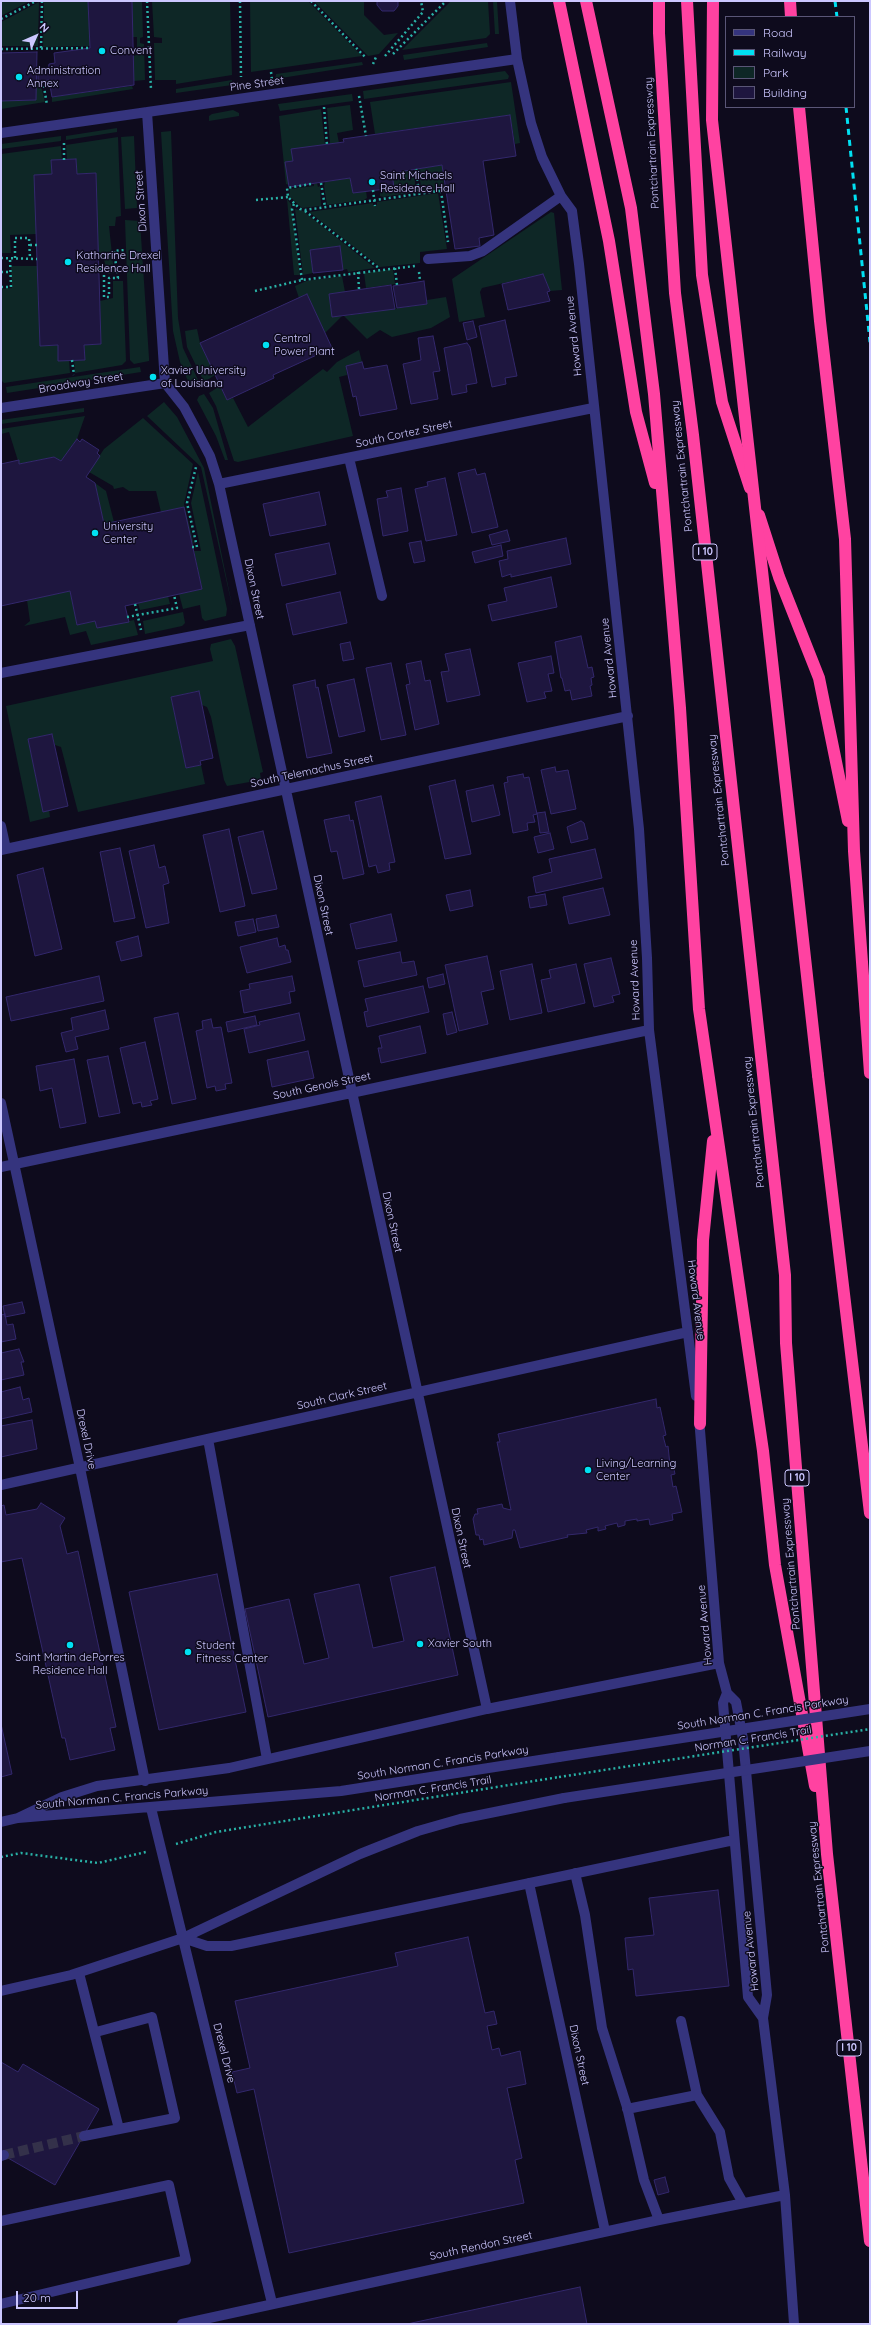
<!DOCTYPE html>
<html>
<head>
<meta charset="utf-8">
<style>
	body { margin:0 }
	#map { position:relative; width:871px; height:2325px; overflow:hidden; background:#0e0b1d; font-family:Quicksand,sans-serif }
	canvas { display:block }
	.frame { position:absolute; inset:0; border:2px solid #ccc7ff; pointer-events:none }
	.legend { position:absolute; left:725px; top:16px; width:130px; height:92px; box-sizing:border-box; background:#0e0b1d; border:1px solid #5a5677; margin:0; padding:5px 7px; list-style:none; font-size:12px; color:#ccc7ff }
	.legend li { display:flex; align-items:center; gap:8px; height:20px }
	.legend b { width:20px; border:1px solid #5a5677 }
	.north { position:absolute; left:16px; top:16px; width:40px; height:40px; -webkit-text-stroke:3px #0e0b1d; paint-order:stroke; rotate:45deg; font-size:11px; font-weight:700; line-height:16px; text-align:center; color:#ccc7ff }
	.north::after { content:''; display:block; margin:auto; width:14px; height:18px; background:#ccc7ff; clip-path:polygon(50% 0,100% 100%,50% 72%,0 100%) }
	.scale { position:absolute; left:16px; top:2291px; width:62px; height:18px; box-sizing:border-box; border:2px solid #ccc7ff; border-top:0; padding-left:5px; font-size:12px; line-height:14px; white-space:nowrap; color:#ccc7ff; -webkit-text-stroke:3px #0e0b1d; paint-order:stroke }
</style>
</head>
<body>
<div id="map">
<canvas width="871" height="2325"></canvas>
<div class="frame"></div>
<ul class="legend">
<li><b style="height:5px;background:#35347e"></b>Road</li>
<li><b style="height:5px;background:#00e0f2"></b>Railway</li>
<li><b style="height:11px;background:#0e2726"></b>Park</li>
<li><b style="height:11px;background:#1e163f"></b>Building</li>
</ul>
<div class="north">N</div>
<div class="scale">20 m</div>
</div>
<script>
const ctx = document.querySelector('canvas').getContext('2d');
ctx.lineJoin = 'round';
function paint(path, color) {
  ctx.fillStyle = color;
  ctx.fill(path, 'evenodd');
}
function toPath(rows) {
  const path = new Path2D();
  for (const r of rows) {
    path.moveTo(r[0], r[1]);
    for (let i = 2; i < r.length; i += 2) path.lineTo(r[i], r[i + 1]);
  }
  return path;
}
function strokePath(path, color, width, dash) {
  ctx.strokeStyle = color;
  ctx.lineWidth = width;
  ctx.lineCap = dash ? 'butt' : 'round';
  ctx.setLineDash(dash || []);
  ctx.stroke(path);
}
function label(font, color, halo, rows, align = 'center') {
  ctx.font = font + ' Quicksand,sans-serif';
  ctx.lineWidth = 3;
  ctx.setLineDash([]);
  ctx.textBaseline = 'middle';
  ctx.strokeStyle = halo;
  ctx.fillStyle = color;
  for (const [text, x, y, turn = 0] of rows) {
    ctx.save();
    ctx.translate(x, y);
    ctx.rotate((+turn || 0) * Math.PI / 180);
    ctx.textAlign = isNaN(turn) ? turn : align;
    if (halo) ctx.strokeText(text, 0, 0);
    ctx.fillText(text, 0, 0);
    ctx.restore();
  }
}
paint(toPath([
	[1,1,30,1,1,16],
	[44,1,88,1,90,46,43,47],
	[132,1,142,1,143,37,140,38,140,43,144,44,145,80,134,81,133,56,137,55,137,37,133,37],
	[152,1,230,1,232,75,176,84,176,80,155,80,154,43,162,43,162,38,154,37],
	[250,1,308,1,362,56,251,72],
	[314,1,364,1,364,15,384,35,398,33,379,54,368,56],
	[451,1,488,1,490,34,486,38,402,50],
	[493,1,497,1,499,34,495,34],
	[39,2,38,46,1,46,1,22],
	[487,43,488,47,404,60,403,55],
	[362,62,363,65,275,79,276,74],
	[505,71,509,76,508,79,364,99,363,91],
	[232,80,232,85,176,93,176,89],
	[40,82,45,102,1,109,1,101,36,100,35,83],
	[511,82,520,143,515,144,510,115,375,134,370,102],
	[132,86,133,89,52,102,52,97],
	[352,94,353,101,280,111,278,104],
	[350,105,353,130,337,133,339,143,330,144,327,108],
	[321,109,325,145,293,161,286,162,289,185,286,184,279,116],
	[233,110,239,113,239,116,209,121,209,116,212,114],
	[117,128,117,132,66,140,66,136],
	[171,131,178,318,183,348,200,384,194,387,190,386,180,362,173,331,161,132],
	[61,136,61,141,1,149,1,144],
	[134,136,137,208,125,209,121,137],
	[118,137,121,216,116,217,115,226,109,226,114,273,108,274,102,253,98,253,96,173,77,174,76,159,67,160,66,145],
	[61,146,62,160,51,160,52,174,36,234,10,235,11,253,1,253,1,154],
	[442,165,444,188,422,192,418,169],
	[403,171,414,172,416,192,383,197,380,196,380,189,394,187,392,173],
	[350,178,353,193,366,191,367,198,364,200,327,205,324,186,325,182],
	[317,183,318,187,320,186,321,206,302,208,289,196,290,189,314,186,314,184],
	[438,193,447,249,420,252,420,263,380,267,309,212,373,203,373,206,377,206,377,202],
	[287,199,291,204,300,275,294,275],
	[295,209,303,211,375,268,348,272,347,269,343,270,340,246,310,250,313,273,303,275],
	[551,212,554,213,562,290,550,291,543,274,482,288,480,292,485,317,459,322,452,279],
	[125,220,140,221,149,358,149,361,134,364,130,360],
	[11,266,37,266,40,346,58,345,58,360,69,360,70,373,4,383,1,380,1,289,12,288],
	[393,269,395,284,366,288,364,273],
	[342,276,345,292,329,294,332,317,342,316,325,333,307,294,299,298,295,286,306,281],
	[113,281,123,281,126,361,122,365,75,373,74,360,85,360,84,345,101,344,100,301,113,298],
	[446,297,450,317,431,328,392,337,380,330,367,339,344,316,427,304,427,300],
	[197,329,200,343,215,375,204,382,187,347,185,331],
	[359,350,362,362,346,366,347,375,339,377,353,436,238,462,234,461,216,406,209,393,220,386,227,400,233,398,248,427,323,369,327,372,337,362],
	[140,367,141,372,7,393,6,387],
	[204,394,213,408,228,460,225,460,216,436,197,400,199,396],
	[164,402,177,417,204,468,233,610,201,467,147,416],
	[84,408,84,412,1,424,1,420],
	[85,416,77,439,61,461,54,457,19,464,9,432,1,434,1,429],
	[143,418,193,464,184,504,194,544,191,542,184,507,161,512,156,491,129,491,123,487,114,489,113,486,89,472,104,449],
	[198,472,227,609,226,616,205,621,202,618,200,605,183,609,179,594,202,589,194,551,201,551,191,503],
	[95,483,106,491,114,522,104,524],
	[70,591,77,625,95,621,97,628,134,620,138,635,91,645,86,631,70,635,65,617,24,626,30,621,27,600],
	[168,596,170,604,140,610,138,603],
	[183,612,185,623,182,626,145,634,143,621],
	[231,639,235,646,263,772,260,773,261,780,227,786,224,780,211,717,207,707,202,705,198,691,171,697,186,768,201,765,205,784,78,812,61,747,55,745,52,734,28,739,43,811,49,810,50,817,30,822,6,706,213,661,210,649,211,644]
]), '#0e2726');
const building = toPath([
	[88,1,132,1,134,85,52,97,49,80,38,82,38,71,48,70,49,64,55,63,54,53,90,48,88,1],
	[377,1,398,1,398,6,394,11,382,11,377,5,377,1],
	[37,52,36,100,1,101,1,53,37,52],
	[510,115,516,156,483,161,494,235,479,238,480,246,455,249,442,165,392,173,394,188,353,193,350,178,289,187,285,162,293,161,291,149,344,142,343,139,510,115],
	[76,159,77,174,96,173,101,344,84,345,85,360,58,361,58,345,40,346,34,175,52,174,51,160,76,159],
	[340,246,343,270,313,273,310,250,340,246],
	[543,274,550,291,547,292,550,301,508,310,502,284,543,274],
	[424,281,427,304,397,308,393,286,424,281],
	[391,285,395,309,332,317,329,294,391,285],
	[307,294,332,348,273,375,274,378,227,400,200,343,307,294],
	[505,320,517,376,505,378,506,384,492,387,479,326,505,320],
	[473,321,477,337,467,340,463,323,473,321],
	[433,336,440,371,433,372,438,399,411,404,403,364,421,360,418,338,433,336],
	[467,343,470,347,477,383,466,385,467,392,452,395,444,348,467,343],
	[362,362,364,369,387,365,397,409,360,416,356,396,353,397,346,366,362,362],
	[77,439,80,442,82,439,99,450,97,453,100,456,86,477,95,483,104,524,184,507,202,589,125,606,129,622,97,628,95,621,77,625,70,591,1,606,1,464,19,460,19,464,54,457,61,461,77,439],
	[475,469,477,475,485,473,498,527,472,533,458,473,475,469],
	[445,478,457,535,426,541,415,489,428,486,427,482,445,478],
	[401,488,408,531,383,536,377,499,388,497,386,491,401,488],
	[319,492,326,525,270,536,263,504,319,492],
	[507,530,510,541,492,545,489,535,507,530],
	[566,538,571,564,511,577,511,574,502,577,499,561,508,559,507,551,566,538],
	[421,541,425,561,414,563,409,543,421,541],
	[329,543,336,574,282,586,275,554,329,543],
	[501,545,503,556,475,563,472,552,501,545],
	[551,577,557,607,492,621,488,605,507,601,504,588,551,577],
	[340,592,347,623,293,635,286,604,340,592],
	[581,636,588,668,592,667,594,677,591,678,592,685,590,686,592,696,572,700,570,690,565,691,562,678,561,678,555,642,581,636],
	[350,642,354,659,343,661,340,644,350,642],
	[470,649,480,695,447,702,441,672,449,671,445,654,470,649],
	[551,656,554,673,548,674,552,691,544,692,546,698,527,702,518,663,551,656],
	[421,661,425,681,430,680,439,724,415,730,406,685,410,684,406,664,421,661],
	[391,663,406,735,381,740,366,668,391,663],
	[354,679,365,731,339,737,327,685,354,679],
	[315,680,316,688,318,687,332,753,307,758,293,685,315,680],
	[199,691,213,758,200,761,201,765,186,768,171,697,199,691],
	[52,734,68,806,43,812,28,739,52,734],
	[555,767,556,772,568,770,576,809,551,814,541,770,555,767],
	[523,774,524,778,529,777,537,814,533,815,535,822,527,823,528,830,513,833,504,783,508,782,507,777,523,774],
	[455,780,471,854,445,859,429,786,455,780],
	[493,785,500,815,472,822,466,791,493,785],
	[381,796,395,862,389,863,390,870,378,873,376,865,369,867,355,802,381,796],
	[545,812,549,832,540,833,537,813,545,812],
	[349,815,350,821,353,820,364,874,343,879,337,851,331,852,324,820,349,815],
	[581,821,584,823,588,839,571,843,567,827,581,821],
	[229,829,245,906,220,912,203,835,229,829],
	[263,831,277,889,252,894,238,837,263,831],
	[550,833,554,849,538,853,534,837,550,833],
	[154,845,159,868,165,866,169,883,163,885,169,923,146,928,129,851,154,845],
	[120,848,135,918,114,922,100,852,120,848],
	[595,849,602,878,536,893,533,877,552,872,549,859,595,849],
	[43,868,62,949,35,956,17,875,43,868],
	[603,888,610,915,569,924,563,897,603,888],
	[470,890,473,906,450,911,446,895,470,890],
	[545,894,547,905,530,908,528,897,545,894],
	[391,914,397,941,356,949,350,924,391,914],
	[276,915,279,927,258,931,256,919,276,915],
	[253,919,256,932,238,936,235,922,253,919],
	[138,936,142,956,121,961,116,942,138,936],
	[277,938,279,947,285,945,286,950,288,950,291,962,247,973,240,947,277,938],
	[400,952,402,963,414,961,417,975,364,987,358,961,400,952],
	[487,956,494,989,481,992,488,1024,459,1031,445,965,487,956],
	[611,958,620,994,612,996,614,1002,594,1007,584,964,611,958],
	[532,964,542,1013,510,1020,500,971,532,964],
	[576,964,585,1003,548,1012,541,980,551,978,549,970,576,964],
	[443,974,445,984,429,988,427,978,443,974],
	[99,976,104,1001,11,1021,6,997,99,976],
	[292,976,295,991,289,992,291,1003,244,1013,240,991,250,989,249,984,292,976],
	[423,986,429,1012,367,1027,364,1012,368,1011,365,999,423,986],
	[105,1010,109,1029,75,1037,78,1049,66,1052,61,1033,73,1030,71,1018,105,1010],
	[452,1012,457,1032,447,1035,443,1014,452,1012],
	[178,1013,196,1099,172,1104,154,1018,178,1013],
	[299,1013,305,1040,249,1053,244,1029,260,1025,259,1022,299,1013],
	[255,1016,257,1025,228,1032,226,1022,255,1016],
	[211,1019,213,1028,221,1027,232,1083,225,1084,226,1089,216,1091,215,1086,207,1088,196,1031,203,1029,202,1021,211,1019],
	[420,1026,426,1053,381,1063,378,1048,382,1048,379,1036,420,1026],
	[145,1042,158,1099,150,1101,152,1105,142,1107,141,1102,133,1104,120,1048,145,1042],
	[308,1051,314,1078,272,1087,267,1060,308,1051],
	[108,1056,120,1113,99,1117,87,1060,108,1056],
	[74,1059,86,1123,60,1128,52,1088,40,1091,36,1066,74,1059],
	[22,1302,25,1313,5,1317,3,1306,22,1302],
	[5,1314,7,1325,13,1324,16,1339,1,1342,1,1315,5,1314],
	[19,1349,24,1362,21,1362,24,1375,1,1380,1,1353,19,1349],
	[20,1387,23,1400,29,1398,32,1412,1,1419,1,1392,20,1387],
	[656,1399,657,1408,660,1407,666,1435,663,1436,666,1447,668,1446,670,1465,673,1465,675,1474,671,1475,673,1487,676,1486,682,1512,672,1514,673,1520,650,1525,649,1519,637,1521,637,1519,625,1521,625,1525,618,1527,617,1523,605,1526,606,1529,598,1531,598,1527,586,1530,587,1533,567,1535,568,1537,520,1548,515,1530,513,1530,512,1538,484,1545,483,1539,480,1540,479,1535,476,1535,473,1519,475,1514,478,1514,477,1509,502,1504,503,1508,511,1510,497,1442,500,1442,498,1434,656,1399],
	[32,1420,37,1449,1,1457,1,1426,32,1420],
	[41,1503,65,1518,60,1526,67,1554,78,1551,116,1727,110,1728,115,1750,70,1760,65,1738,62,1738,22,1558,1,1562,1,1506,4,1505,6,1515,37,1509,41,1503],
	[435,1567,458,1675,268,1717,245,1609,289,1599,304,1664,329,1658,314,1594,359,1584,373,1648,404,1641,390,1577,435,1567],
	[217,1574,246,1712,159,1730,129,1592,217,1574],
	[1,1724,12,1774,1,1777,1,1724],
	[718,1890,729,1986,636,1996,633,1969,628,1970,625,1938,654,1935,649,1898,718,1890],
	[468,1937,485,2013,494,2011,497,2024,487,2026,492,2050,499,2048,501,2056,520,2051,526,2084,507,2088,522,2158,515,2160,524,2203,289,2253,254,2089,237,2093,232,2072,250,2068,235,2001,398,1966,395,1953,468,1937],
	[1,2062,18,2072,23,2064,99,2109,55,2185,1,2154,1,2062],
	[665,2177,669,2192,658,2195,654,2180,665,2177],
	[580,2287,587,2324,407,2324,580,2287]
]);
paint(building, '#1e163f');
strokePath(building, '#33286c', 1);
strokePath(toPath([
	[4,2155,84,2136]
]), '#34314a', 10, [10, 5]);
strokePath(toPath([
	[147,1,151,90],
	[240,1,241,77],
	[311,1,366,58],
	[1,19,36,1],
	[41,48,42,1],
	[1,49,90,48],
	[393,54,446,1],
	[385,56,423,12,421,1],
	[373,64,376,57],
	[271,72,272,80],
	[43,81,47,105],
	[359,96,366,136],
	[324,107,327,145],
	[64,143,64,160],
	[416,169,419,194],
	[321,183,325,207],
	[311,184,287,188,288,197,300,209,305,210,446,190],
	[373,190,375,206],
	[441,191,448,242],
	[256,200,288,197],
	[294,204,292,209,302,280],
	[305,211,380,269],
	[30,245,37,245],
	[1,258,37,259],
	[15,258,15,238,29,238,30,258],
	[395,268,397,285],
	[99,269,104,270,104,297,109,297,109,278,118,278,114,251,125,250],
	[1,272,10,272],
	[358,272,359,289],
	[419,272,420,281],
	[1,287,11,287,10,258],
	[255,291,302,280,415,266],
	[72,360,74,375],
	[192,547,197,547,187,503,196,467],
	[135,604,141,630],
	[127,617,177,608,174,595],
	[176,1844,216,1832,559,1777],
	[1,1857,21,1853,98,1863,146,1852]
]), '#29b1a6', 2.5, [2, 3]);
strokePath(toPath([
	[510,1,517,59,531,123,542,157,561,196,572,211,579,264,639,829,647,958,649,1030,696,1396],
	[147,112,165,383,184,407,198,433,210,456,219,484,487,1709],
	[1,133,517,59],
	[428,259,470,256,483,251,561,196],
	[1,408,165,383],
	[349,458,382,596],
	[219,484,593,408],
	[1,673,250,625],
	[1,826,6,849],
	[1,850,628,716],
	[1,1103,80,1468,145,1781],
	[1,1167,649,1030],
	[699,1418,719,1663,727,1693,736,1702,743,1739,767,1995,763,2018,785,2195,794,2324],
	[208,1439,267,1759],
	[1,1485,688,1332],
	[727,1693,723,1703,748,1997,763,2018],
	[151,1808,272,2303],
	[18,1818,62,1797,97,1786,229,1768,487,1709,719,1663],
	[1,1822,18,1818,341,1791,559,1757],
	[575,1873,585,1915,602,2028,627,2107,644,2180,659,2220],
	[529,1883,605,2231],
	[183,1938,207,1946,231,1946,734,1840],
	[79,1973,119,2129],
	[1,1991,71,1975,183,1938,360,1854,418,1831,460,1819,564,1798],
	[697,2095,720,2132,729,2178,743,2203],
	[627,2109,697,2095,681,2021],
	[84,2136,175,2118,152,2017,96,2032],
	[1,2156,4,2155],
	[1,2221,169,2185,186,2260,1,2304],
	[182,2324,659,2220,785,2195]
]), '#35347e', 10);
strokePath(toPath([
	[559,1,609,241,636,412,655,483],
	[586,1,631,208,654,394,680,708,699,1009,763,1451,775,1565,815,1786],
	[659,1,659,33,675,293,693,435,785,1275,786,1343,827,1854,870,2241],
	[687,1,702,275,722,402,750,488],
	[790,1,791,17],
	[799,107,820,321,845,539,854,851,870,1073],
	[759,515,779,577,819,678,848,821],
	[818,1075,870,1513],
	[700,1424,703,1240,713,1141]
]), '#ff42a1', 12);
strokePath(toPath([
	[835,1,837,17],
	[846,107,870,342]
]), '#00e0f2', 3, [6, 5]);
strokePath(toPath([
	[559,1777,870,1729]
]), '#29b1a6', 2.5, [2, 3]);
strokePath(toPath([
	[559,1757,870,1709],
	[564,1798,870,1751]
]), '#35347e', 10);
strokePath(toPath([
	[713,1,712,120,818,1075]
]), '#ff42a1', 12);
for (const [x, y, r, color] of [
	[102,51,4,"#00e0f2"],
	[19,77,4,"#00e0f2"],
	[372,182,4,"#00e0f2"],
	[68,262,4,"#00e0f2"],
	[266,345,4,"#00e0f2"],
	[153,377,4,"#00e0f2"],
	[95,533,4,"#00e0f2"],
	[588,1470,4,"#00e0f2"],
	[420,1644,4,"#00e0f2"],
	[70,1645,4,"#00e0f2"],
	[188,1652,4,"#00e0f2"]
]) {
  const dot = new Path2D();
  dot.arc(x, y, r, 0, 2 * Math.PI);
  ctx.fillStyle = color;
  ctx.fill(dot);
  strokePath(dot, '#0e0b1d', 1.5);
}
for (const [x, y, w] of [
	[705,552,24],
	[797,1478,24],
	[849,2048,24]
]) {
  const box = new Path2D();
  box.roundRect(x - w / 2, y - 8, w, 16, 3);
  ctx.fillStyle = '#0e0b1d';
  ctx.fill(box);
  strokePath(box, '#ccc7ff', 1);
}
label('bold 10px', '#ccc7ff', null, [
	["I 10",705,552],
	["I 10",797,1478],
	["I 10",849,2048]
]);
label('11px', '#ccc7ff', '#0e0b1d', [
	["Convent",110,51],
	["Administration",27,71],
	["Annex",27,84],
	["Saint Michaels",380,176],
	["Residence Hall",380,189],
	["Katharine Drexel",76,256],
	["Residence Hall",76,269],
	["Central",274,339],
	["Power Plant",274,352],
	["Xavier University",161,371],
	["of Louisiana",161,384],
	["University",103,527],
	["Center",103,540],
	["Living/Learning",596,1464],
	["Center",596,1477],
	["Xavier South",428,1644],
	["Student",196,1646],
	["Fitness Center",196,1659],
	["Saint Martin dePorres",70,1658,"center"],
	["Residence Hall",70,1671,"center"]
], 'left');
label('11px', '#ccc7ff', '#0e0b1d', [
	["Pine Street",257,84,-8],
	["Pontchartrain Expressway",652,143,-93],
	["Dixon Street",141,201,-94],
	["Howard Avenue",574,336,-96],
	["Broadway Street",81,383,-9],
	["South Cortez Street",404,434,-12],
	["Pontchartrain Expressway",682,466,-96],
	["Dixon Street",254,589,78],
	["Howard Avenue",609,658,-96],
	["South Telemachus Street",312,771,-12],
	["Pontchartrain Expressway",719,800,-96],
	["Dixon Street",323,905,78],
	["Howard Avenue",635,980,-92],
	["South Genois Street",322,1086,-12],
	["Pontchartrain Expressway",754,1122,-96],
	["Dixon Street",392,1222,78],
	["Howard Avenue",696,1300,83],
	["South Clark Street",342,1396,-13],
	["Drexel Drive",86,1439,78],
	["Dixon Street",461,1538,78],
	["Pontchartrain Expressway",791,1564,-95],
	["Howard Avenue",705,1625,-95],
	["South Norman C. Francis Parkway",763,1713,-9],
	["Norman C. Francis Trail",753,1739,-9],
	["South Norman C. Francis Parkway",443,1763,-9],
	["Norman C. Francis Trail",433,1789,-9],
	["South Norman C. Francis Parkway",122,1798,-5],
	["Pontchartrain Expressway",819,1887,-96],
	["Howard Avenue",751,1951,-96],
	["Drexel Drive",224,2053,76],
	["Dixon Street",579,2055,78],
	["South Rendon Street",481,2246,-12]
]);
</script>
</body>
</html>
